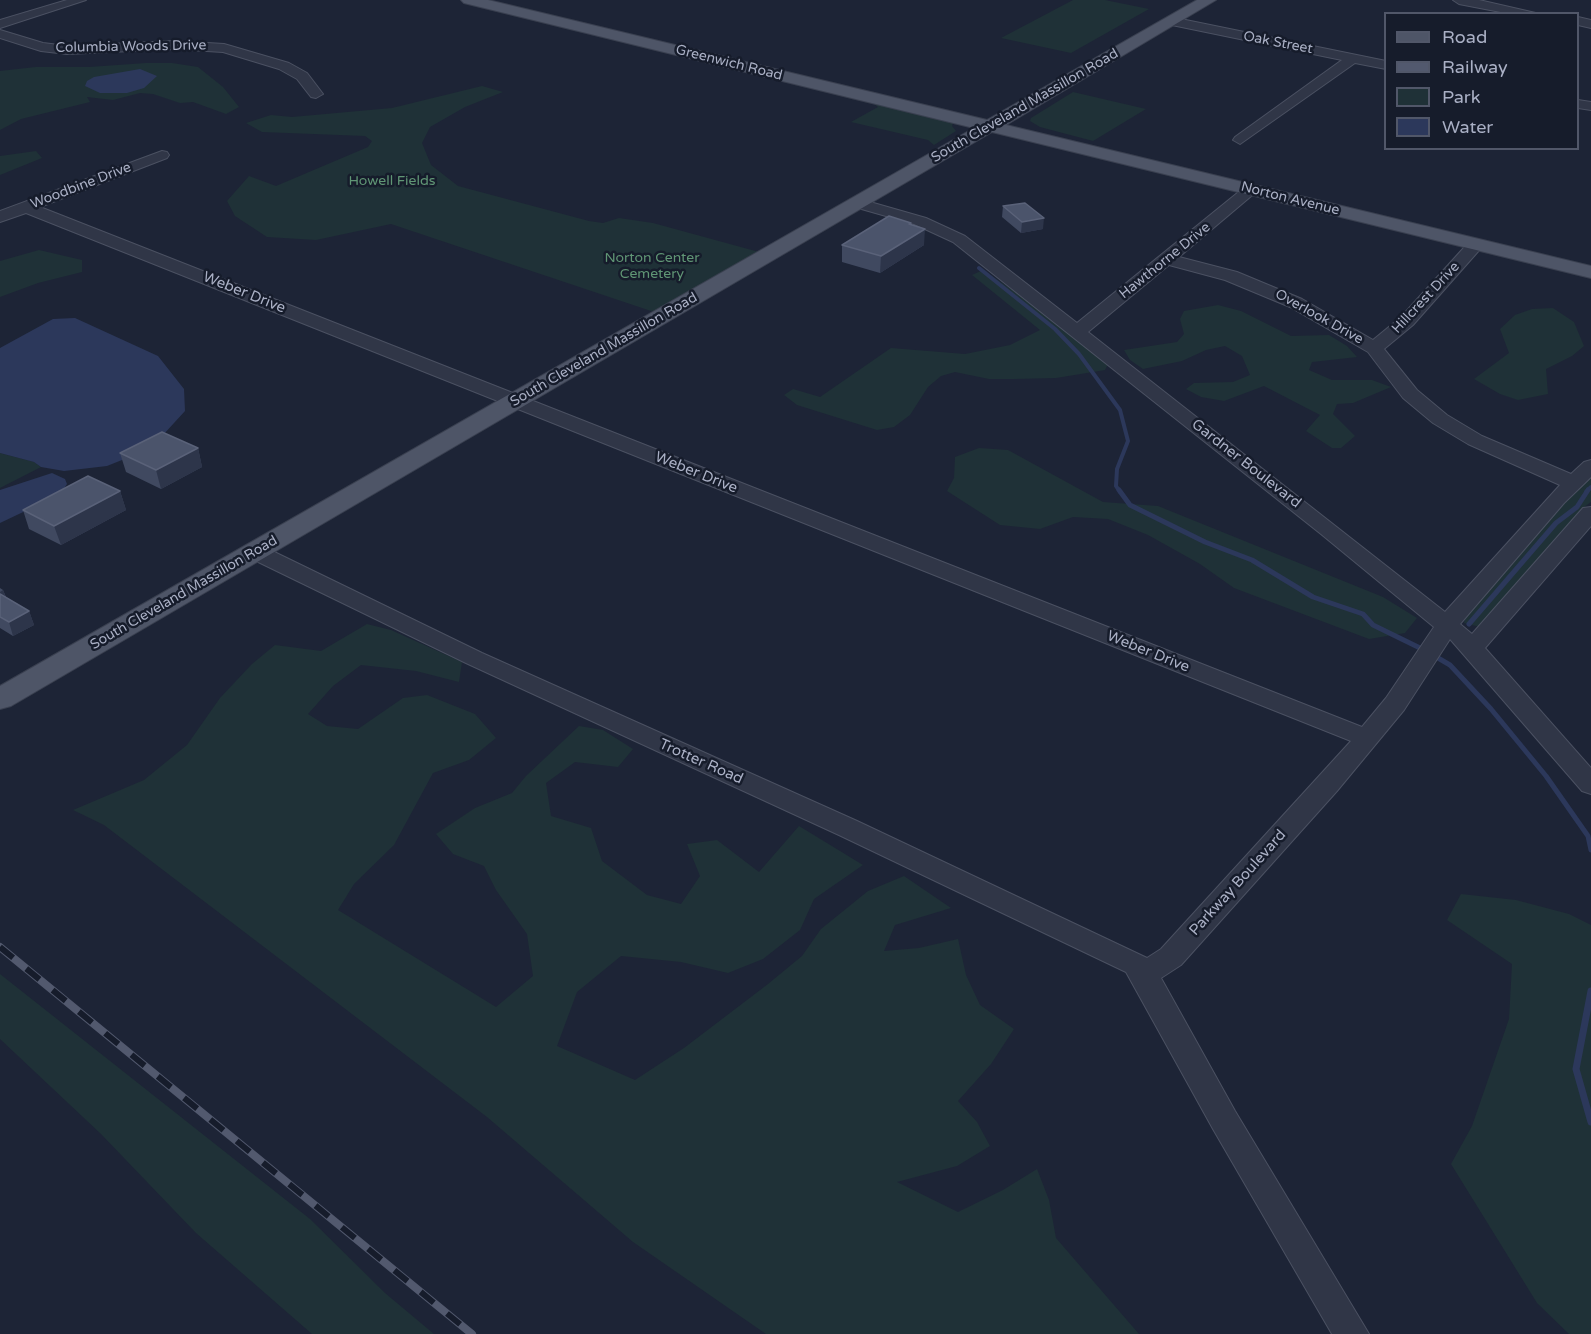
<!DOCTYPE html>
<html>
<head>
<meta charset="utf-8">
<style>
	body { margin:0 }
	#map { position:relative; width:1591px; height:1334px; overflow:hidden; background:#1d2436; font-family:"Varela Round",sans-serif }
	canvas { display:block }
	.legend { position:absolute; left:1384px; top:12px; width:195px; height:138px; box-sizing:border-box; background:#161c2b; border:2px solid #515769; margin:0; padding:8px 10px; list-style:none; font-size:18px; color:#aab0c5 }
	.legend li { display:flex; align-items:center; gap:12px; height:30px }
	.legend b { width:30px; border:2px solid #515769 }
</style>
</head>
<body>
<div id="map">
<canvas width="1591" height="1334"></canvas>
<ul class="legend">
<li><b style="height:8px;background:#4e5567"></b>Road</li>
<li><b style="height:8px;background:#52596e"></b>Railway</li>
<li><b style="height:16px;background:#1f3137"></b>Park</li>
<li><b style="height:16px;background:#2c385b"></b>Water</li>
</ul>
</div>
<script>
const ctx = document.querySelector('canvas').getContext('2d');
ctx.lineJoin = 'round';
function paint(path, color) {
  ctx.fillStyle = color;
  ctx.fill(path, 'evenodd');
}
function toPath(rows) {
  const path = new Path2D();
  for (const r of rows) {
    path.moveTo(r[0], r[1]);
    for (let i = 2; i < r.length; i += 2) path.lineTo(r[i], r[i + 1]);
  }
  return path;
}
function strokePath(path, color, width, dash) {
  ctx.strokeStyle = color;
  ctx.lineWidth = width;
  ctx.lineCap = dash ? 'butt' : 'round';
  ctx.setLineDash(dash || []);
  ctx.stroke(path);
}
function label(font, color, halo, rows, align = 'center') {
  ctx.font = font + ' "Varela Round",sans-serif';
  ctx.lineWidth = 5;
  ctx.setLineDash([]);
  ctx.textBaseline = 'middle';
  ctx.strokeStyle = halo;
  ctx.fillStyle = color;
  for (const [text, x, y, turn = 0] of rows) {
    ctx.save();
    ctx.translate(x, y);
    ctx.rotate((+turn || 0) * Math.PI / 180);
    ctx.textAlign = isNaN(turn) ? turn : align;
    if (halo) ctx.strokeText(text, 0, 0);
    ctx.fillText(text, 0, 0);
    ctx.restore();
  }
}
paint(toPath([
	[1073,0,1105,0,1149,9,1071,53,1001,38],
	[146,63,172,63,198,67,223,87,239,107,226,114,193,102,180,103,153,94,140,93,113,100,87,97,90,102,21,119,0,130,0,71,36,67,89,67],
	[482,86,503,92,465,107,430,127,422,143,431,165,458,186,589,221,603,223,619,218,653,223,759,252,657,313,391,224,316,240,267,237,235,216,227,201,249,176,276,186,368,147,372,141,365,136,262,132,246,123,271,115,292,117,392,108],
	[1073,92,1146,109,1093,141,1040,127,1030,121,1031,118],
	[879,103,950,122,953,123,952,126,956,131,934,145,928,140,851,122,878,107,874,104],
	[36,151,42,158,0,175,0,156],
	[39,250,82,260,82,272,38,283,0,297,0,261],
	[983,270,1045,312,1109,362,1105,370,1056,378,1014,379,989,379,955,372,941,376,928,387,910,415,894,427,877,430,797,405,784,395,793,389,820,397,891,348,965,354,1010,345,1040,330,972,275],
	[1218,305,1241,311,1291,336,1329,335,1347,346,1357,357,1312,362,1309,370,1332,380,1372,380,1391,387,1353,403,1337,404,1333,414,1355,436,1341,448,1332,448,1306,431,1320,415,1264,386,1224,401,1201,397,1186,389,1194,383,1233,382,1250,375,1242,356,1225,346,1206,350,1182,361,1143,369,1130,360,1124,350,1177,342,1184,334,1180,319,1184,311],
	[1553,308,1574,322,1584,346,1572,356,1546,369,1548,394,1518,400,1500,394,1474,379,1509,353,1500,329,1515,315,1532,309],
	[979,448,1008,450,1103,502,1158,506,1383,597,1417,618,1405,633,1369,639,1234,588,1200,564,1148,535,1108,519,1073,517,1040,529,1000,525,947,491,954,478,955,457],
	[0,453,34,462,41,467,0,488],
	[1591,474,1591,502,1580,510,1566,530,1480,627,1464,623,1465,614,1557,504],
	[367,624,391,630,462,662,459,682,416,671,361,665,333,686,308,714,327,726,358,729,403,698,427,695,475,714,496,738,469,760,433,773,394,845,354,884,338,910,496,1007,533,976,527,934,496,890,484,866,453,854,436,834,475,808,512,793,526,776,579,726,603,730,633,749,618,767,575,762,546,783,551,816,591,828,602,861,647,895,681,904,700,876,687,844,717,840,759,872,799,826,863,865,814,899,800,930,763,959,728,973,681,962,621,956,577,992,557,1046,635,1080,684,1048,768,984,802,956,821,929,868,891,904,876,951,908,895,925,884,951,919,948,958,939,966,975,980,1005,1014,1029,991,1064,958,1101,977,1122,990,1146,957,1166,897,1182,958,1212,1003,1190,1037,1169,1049,1200,1056,1238,1139,1334,766,1334,633,1242,487,1117,104,825,73,810,144,780,187,745,220,698,252,664,275,645,321,651],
	[1461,894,1516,900,1569,914,1591,925,1591,1334,1569,1334,1537,1303,1451,1164,1472,1126,1509,1019,1512,964,1447,920],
	[0,974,310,1219,385,1293,434,1334,312,1334,196,1233,101,1134,0,1039]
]), '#1f3137');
paint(toPath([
	[140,69,157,76,144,88,127,93,100,93,85,86,87,81,94,77],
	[75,318,158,356,184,389,185,411,163,435,137,454,107,466,64,471,41,467,34,462,0,453,0,348,53,319],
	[52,473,65,479,67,484,63,490,40,504,0,523,0,490]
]), '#2c385b');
strokePath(toPath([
	[979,268,1055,329,1079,354,1120,410,1128,441,1117,469,1116,486,1120,492],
	[1586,492,1591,487]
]), '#2c385b', 4);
strokePath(toPath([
	[1119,490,1130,505,1205,542,1252,560,1313,597,1363,614,1373,625,1420,648],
	[1469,624,1556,523,1577,507,1588,490],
	[1438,658,1450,665,1491,709,1546,776,1588,836,1591,850]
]), '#2c385b', 5);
strokePath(toPath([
	[1591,991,1576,1069,1591,1122]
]), '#2c385b', 7);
const minor = toPath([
	[67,0,86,0,0,28,0,20,67,0],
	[1453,0,1479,0,1540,14,1511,14,1459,4,1453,0],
	[1171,17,1386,61,1386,69,1355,63,1240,144,1233,140,1235,137,1342,60,1167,24,1167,18,1171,17],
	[1578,17,1591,20,1591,28,1578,25,1578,17],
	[0,30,43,43,67,46,174,41,224,44,289,63,307,73,323,94,316,98,311,97,297,79,279,69,223,52,174,49,67,54,41,51,0,38,0,30],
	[1578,100,1591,102,1591,110,1578,108,1578,100],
	[162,151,167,152,169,155,167,158,40,207,1362,727,1386,698,1434,627,1321,534,953,242,914,224,851,206,849,203,851,200,863,200,926,218,965,236,1077,323,1246,186,1251,184,1256,186,1259,189,1256,192,1179,257,1237,272,1302,299,1373,340,1401,317,1470,241,1482,241,1484,244,1482,247,1413,325,1384,349,1417,390,1447,415,1482,436,1571,474,1584,462,1591,460,1591,477,1564,503,1460,624,1472,634,1583,508,1591,507,1591,526,1485,648,1591,768,1591,794,1582,791,1450,639,1404,710,1337,791,1181,965,1161,978,1235,1111,1369,1334,1332,1334,1213,1129,1126,972,839,835,466,663,248,557,245,552,248,547,264,547,482,653,857,821,1147,958,1161,949,1351,741,26,213,0,222,0,211,162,151],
	[1169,265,1225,280,1290,307,1368,352,1403,398,1433,423,1468,444,1560,485,1445,612,1088,332,1169,265]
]);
const major = toPath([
	[461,0,488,0,987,120,1197,0,1216,0,1006,125,1591,266,1591,278,992,132,11,706,0,709,0,686,974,128,464,3,461,0]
]);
strokePath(minor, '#4b5162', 2);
strokePath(major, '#3a4050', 2);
paint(minor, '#303647');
paint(major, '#4e5567');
const rail = toPath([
	[0,947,472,1334]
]);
strokePath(rail, '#52596e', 8);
strokePath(rail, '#161c2b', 6, [17]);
paint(toPath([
	[1003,206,1043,229,1021,233,1002,217],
	[911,223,911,225,924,245,880,273,842,262,842,245],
	[198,448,202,467,161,489,126,472,120,453],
	[120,491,126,510,61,545,29,529,23,510],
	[0,588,3,590,6,597,29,611,34,625,13,636,0,628]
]), '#404960');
paint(toPath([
	[1044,218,1043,229,1021,233,1022,222],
	[911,223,911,238,925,229,924,245,880,273,881,256,909,224],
	[198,448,202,467,161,489,156,470],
	[120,491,126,510,61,545,54,526],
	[3,590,8,603,0,599,0,592],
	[29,611,34,625,13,636,9,622]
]), '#2d354a');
const building = toPath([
	[1025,203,1044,218,1022,222,1003,206,1025,203],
	[889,216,911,223,909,224,925,229,881,256,842,245,889,216],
	[162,432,198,448,156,470,120,453,162,432],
	[88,476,120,491,54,526,23,510,88,476],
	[0,594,29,611,9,622,0,617,0,594]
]);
paint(building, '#4b546b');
strokePath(building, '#5a6279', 1.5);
label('14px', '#aab0c5', '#161c2b', [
	["Oak Street",1278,43,11],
	["Columbia Woods Drive",131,47,-1],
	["Greenwich Road",729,63,14],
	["South Cleveland Massillon Road",1025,106,-30],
	["Woodbine Drive",81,186,-21],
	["Norton Avenue",1290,199,14],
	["Hawthorne Drive",1165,261,-39],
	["Hillcrest Drive",1426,298,-47],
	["Overlook Drive",1319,317,29],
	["South Cleveland Massillon Road",604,350,-30],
	["South Cleveland Massillon Road",184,593,-30]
]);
label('14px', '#609675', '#161c2b', [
	["Howell Fields",392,181],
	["Norton Center",652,258],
	["Cemetery",652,274]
]);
label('15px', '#aab0c5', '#161c2b', [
	["Weber Drive",244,293,22],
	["Gardner Boulevard",1246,464,38],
	["Weber Drive",696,473,22],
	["Weber Drive",1148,652,22],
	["Trotter Road",701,762,24],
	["Parkway Boulevard",1238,883,-48]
]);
</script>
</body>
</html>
